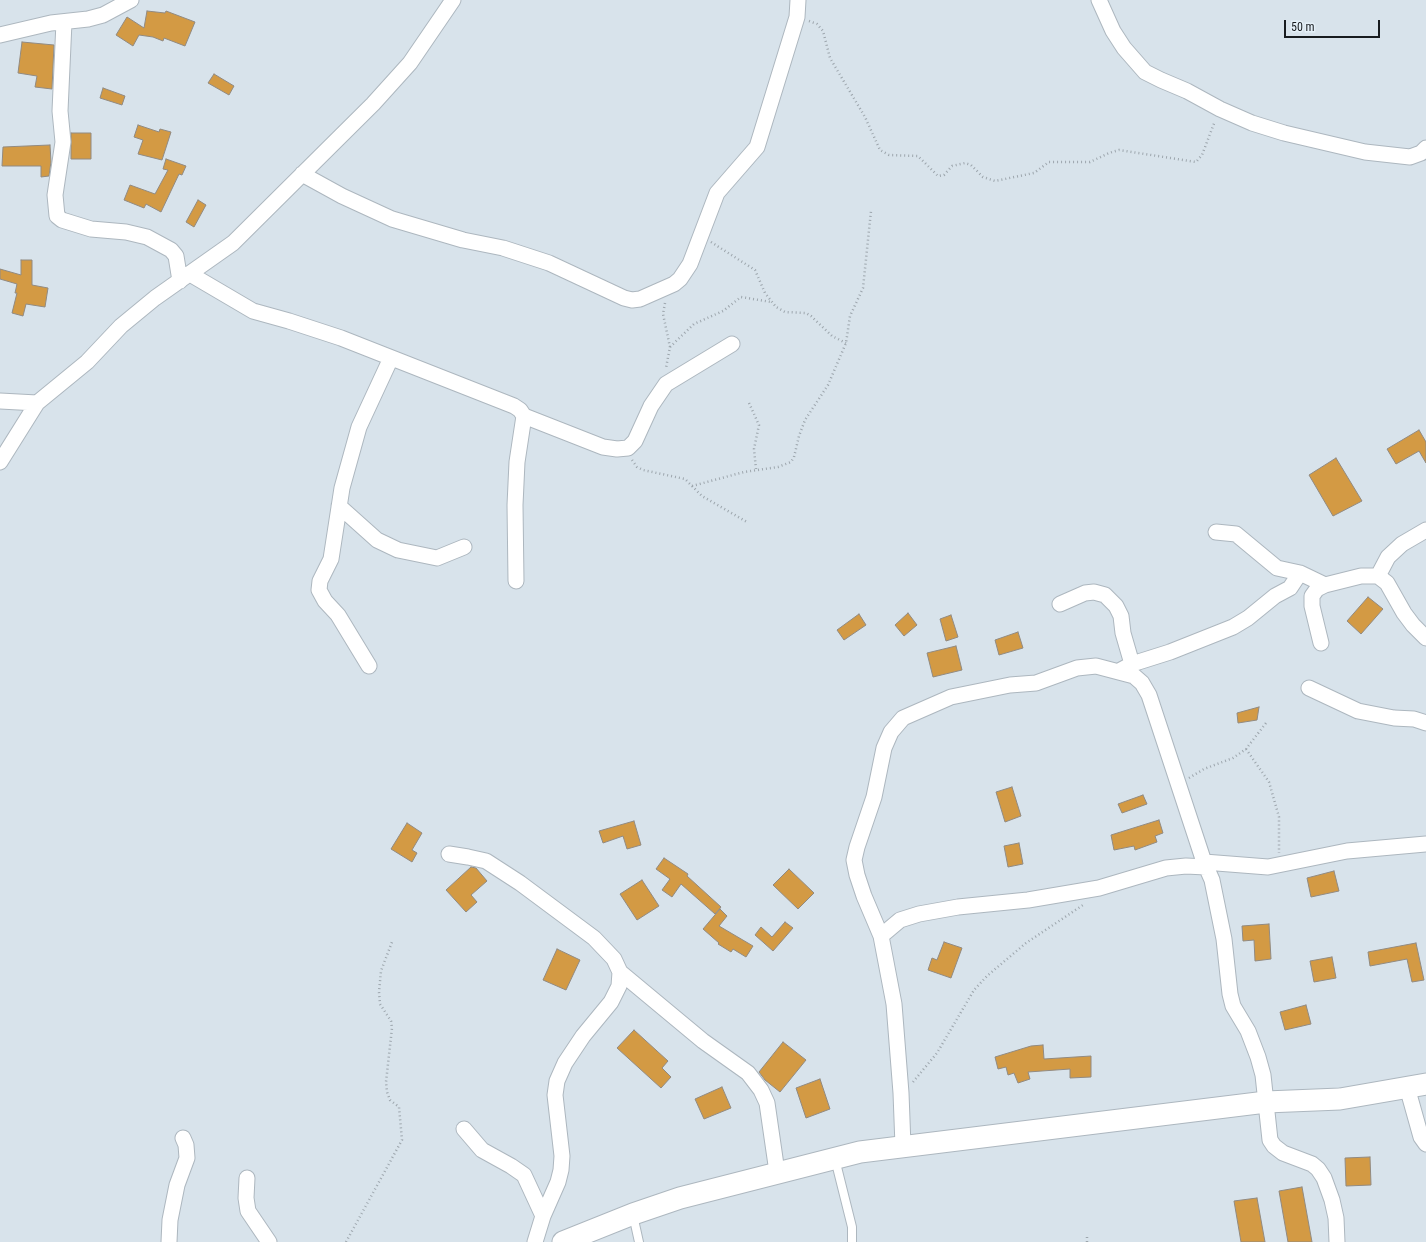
<!DOCTYPE html>
<html>
<head>
<meta charset="utf-8">
<style>
	body { margin:0 }
	#map { position:relative; width:1426px; height:1242px; overflow:hidden; background:#d8e3eb; font-family:"Roboto Condensed",sans-serif }
	canvas { display:block }
	.scale { position:absolute; left:1284px; top:20px; width:96px; height:18px; box-sizing:border-box; border:2px solid #181c1f; border-top:0; padding-left:5px; font-size:12px; line-height:14px; white-space:nowrap; color:#181c1f; -webkit-text-stroke:3px #e5f0f8; paint-order:stroke }
</style>
</head>
<body>
<div id="map">
<canvas width="1426" height="1242"></canvas>
<div class="scale">50 m</div>
</div>
<script>
const ctx = document.querySelector('canvas').getContext('2d');
ctx.lineJoin = 'round';
function paint(path, color) {
  ctx.fillStyle = color;
  ctx.fill(path, 'evenodd');
}
function toPath(rows) {
  const path = new Path2D();
  for (const r of rows) {
    path.moveTo(r[0], r[1]);
    for (let i = 2; i < r.length; i += 2) path.lineTo(r[i], r[i + 1]);
  }
  return path;
}
function strokePath(path, color, width, dash) {
  ctx.strokeStyle = color;
  ctx.lineWidth = width;
  ctx.lineCap = dash ? 'butt' : 'round';
  ctx.setLineDash(dash || []);
  ctx.stroke(path);
}
const building = toPath([
	[147,11,165,13,166,11,195,22,185,46,164,38,163,41,153,37,139,35,133,46,116,35,127,17,144,28,147,11],
	[22,42,54,45,52,89,35,87,37,76,18,73,22,42],
	[214,74,234,86,229,95,208,83,214,74],
	[103,88,125,96,122,105,100,98,103,88],
	[138,125,159,132,160,129,171,132,162,160,138,154,143,140,134,137,138,125],
	[71,133,91,133,91,159,71,159,71,133],
	[50,145,51,162,49,176,41,177,41,166,2,166,3,147,50,145],
	[166,159,186,166,182,175,179,174,161,212,146,204,144,208,124,200,130,185,155,194,168,170,163,169,166,159],
	[198,200,206,205,194,227,186,222,198,200],
	[21,260,32,260,32,285,48,288,45,307,26,304,23,316,12,313,17,293,15,293,17,284,0,279,0,269,21,275,21,260],
	[1419,430,1426,442,1426,463,1419,451,1396,464,1387,449,1419,430],
	[1336,458,1362,501,1333,516,1309,475,1336,458],
	[1368,597,1383,609,1361,634,1347,621,1368,597],
	[908,613,917,625,904,636,895,625,908,613],
	[859,614,866,625,844,640,837,630,859,614],
	[951,615,958,637,946,641,940,619,951,615],
	[1018,632,1023,648,999,655,995,640,1018,632],
	[956,646,962,670,933,677,927,653,956,646],
	[1259,707,1257,720,1238,723,1237,713,1259,707],
	[1012,787,1021,816,1005,822,996,792,1012,787],
	[1143,795,1147,804,1122,813,1118,804,1143,795],
	[1159,820,1163,833,1155,836,1157,842,1135,850,1134,846,1114,850,1111,835,1159,820],
	[634,821,641,845,627,849,623,836,603,843,599,831,634,821],
	[407,823,422,833,412,850,417,853,412,862,391,849,407,823],
	[1019,843,1023,864,1008,867,1004,846,1019,843],
	[664,858,688,874,687,876,721,907,715,914,681,884,672,897,662,890,670,879,656,869,664,858],
	[471,867,476,868,487,881,471,895,477,902,466,912,446,890,471,867],
	[789,869,814,893,798,909,773,885,789,869],
	[1334,871,1339,891,1311,897,1307,878,1334,871],
	[642,880,659,906,637,920,620,894,642,880],
	[720,909,727,916,719,926,753,946,746,957,733,949,731,952,718,944,719,943,703,929,720,909],
	[785,922,793,928,773,951,755,935,761,927,772,937,785,922],
	[1269,924,1271,959,1255,961,1254,940,1243,941,1242,926,1269,924],
	[944,942,962,948,951,978,928,970,932,958,937,960,944,942],
	[1416,943,1424,980,1412,982,1407,959,1370,966,1368,952,1416,943],
	[557,949,580,960,566,990,543,980,557,949],
	[1332,957,1336,978,1314,982,1310,961,1332,957],
	[1306,1005,1311,1024,1285,1030,1280,1012,1306,1005],
	[634,1030,668,1061,662,1068,671,1077,661,1088,617,1048,634,1030],
	[783,1042,806,1060,780,1092,765,1080,759,1072,783,1042],
	[1043,1045,1044,1059,1091,1056,1091,1077,1070,1078,1070,1069,1028,1072,1030,1079,1018,1083,1014,1073,1008,1075,1006,1067,998,1069,995,1057,1031,1046,1043,1045],
	[820,1079,830,1109,806,1118,796,1088,820,1079],
	[722,1087,731,1108,704,1119,695,1099,722,1087],
	[1370,1157,1371,1185,1346,1186,1345,1158,1370,1157],
	[1302,1187,1312,1242,1288,1242,1279,1191,1302,1187],
	[1257,1198,1265,1242,1241,1242,1234,1201,1257,1198]
]);
paint(building, '#d39a44');
strokePath(building, '#918a81', 1);
const lane = toPath([
	[835,1159,852,1227,852,1242],
	[633,1215,639,1242]
]);
const street = toPath([
	[1099,0,1113,31,1124,48,1145,72,1161,80,1187,91,1220,109,1252,123,1284,133,1365,152,1410,157,1421,153,1426,148],
	[64,22,60,111,63,142,55,195,57,216,62,220,91,229,126,232,147,237,171,250,176,256,180,281],
	[0,35,51,23,88,19,103,15,131,0],
	[302,174,342,196,392,219,463,240,503,248,549,263,624,298,632,300,640,299,674,284,680,279,690,264,717,193,757,147,797,17,798,0],
	[190,274,253,311,289,321,341,338,514,406,520,410,524,416,517,462,515,505,516,581],
	[0,401,37,403],
	[524,416,603,447,617,449,628,448,635,441,651,406,666,384,732,344],
	[0,462,37,403,87,362,121,326,155,298,233,243,373,104,410,63,453,0],
	[339,506,377,540,398,550,437,558,464,547],
	[1216,532,1236,534,1277,568,1300,573,1325,585],
	[1378,576,1388,557,1402,544,1426,530],
	[1060,604,1085,593,1094,592,1105,595,1116,606,1121,616,1123,633,1132,664],
	[1321,643,1312,606,1312,596,1317,589,1325,585,1361,576,1378,576,1387,583,1404,613,1413,625,1426,638],
	[369,666,338,615,325,601,319,590,320,581,331,559,342,488,359,427,391,358],
	[1119,671,1132,664,1170,652,1233,627,1248,618,1275,596,1290,588,1300,573],
	[1309,688,1358,711,1394,718,1414,719,1426,723],
	[449,854,468,857,486,861,520,883,594,938,614,959,620,972,619,986,611,1002,583,1036,565,1063,557,1081,555,1095,562,1156,561,1170,558,1182,543,1216,535,1242],
	[1204,862,1268,867,1347,851,1426,844],
	[881,936,900,920,919,914,958,907,1028,900,1099,888,1166,868,1186,866,1206,867],
	[620,972,703,1041,748,1073,761,1090,767,1103,777,1172],
	[1407,1087,1421,1137,1426,1144],
	[464,1129,482,1150,511,1166,524,1175,543,1216],
	[903,1146,901,1093,894,1004,881,936,864,896,857,875,854,860,857,847,874,797,884,748,891,732,903,718,951,697,1010,685,1036,683,1077,668,1096,666,1134,676,1142,683,1149,695,1204,862,1212,880,1224,939,1230,994,1233,1006,1248,1031,1258,1057,1263,1075,1270,1140,1274,1146,1283,1153,1312,1164,1318,1169,1324,1178,1332,1200,1336,1218,1337,1242],
	[247,1178,246,1198,248,1211,269,1242],
	[169,1242,170,1220,177,1185,187,1158,186,1145,183,1138]
]);
const secondary = toPath([
	[563,1242,633,1214,680,1198,860,1152,1266,1102,1340,1099,1426,1084]
]);
strokePath(lane, '#adb7bf', 10);
strokePath(street, '#adb7bf', 17);
strokePath(secondary, '#adb7bf', 23);
strokePath(toPath([
	[809,21,817,24,823,31,830,58,865,117,880,150,889,155,918,156,938,176,944,175,952,166,965,163,971,165,983,177,995,181,1034,173,1049,162,1090,162,1109,153,1119,150,1196,162,1202,155,1215,121],
	[711,242,755,270,765,293,776,307,785,312,806,313,811,316,832,336,846,343],
	[665,303,663,314,670,347,666,368],
	[670,347,694,324,723,311,741,297,771,302],
	[749,403,759,425,754,449,756,469],
	[632,460,637,467,643,470,685,479,702,496,747,522],
	[692,486,744,472,778,467,791,462,794,457,799,436,805,420,828,385,846,343,850,316,863,288,871,211],
	[1246,749,1269,782,1279,817,1279,853],
	[1189,778,1204,769,1233,758,1246,749,1266,723],
	[913,1082,937,1053,974,990,987,976,1026,943,1083,905],
	[346,1242,402,1140,399,1107,390,1100,387,1092,386,1082,392,1028,391,1021,380,1004,379,992,381,971,392,942],
	[1087,1242,1087,1234]
]), '#9da6ad', 2.5, [1, 3]);
strokePath(lane, '#fff', 8);
strokePath(street, '#fff', 15);
strokePath(secondary, '#fff', 21);
</script>
</body>
</html>
